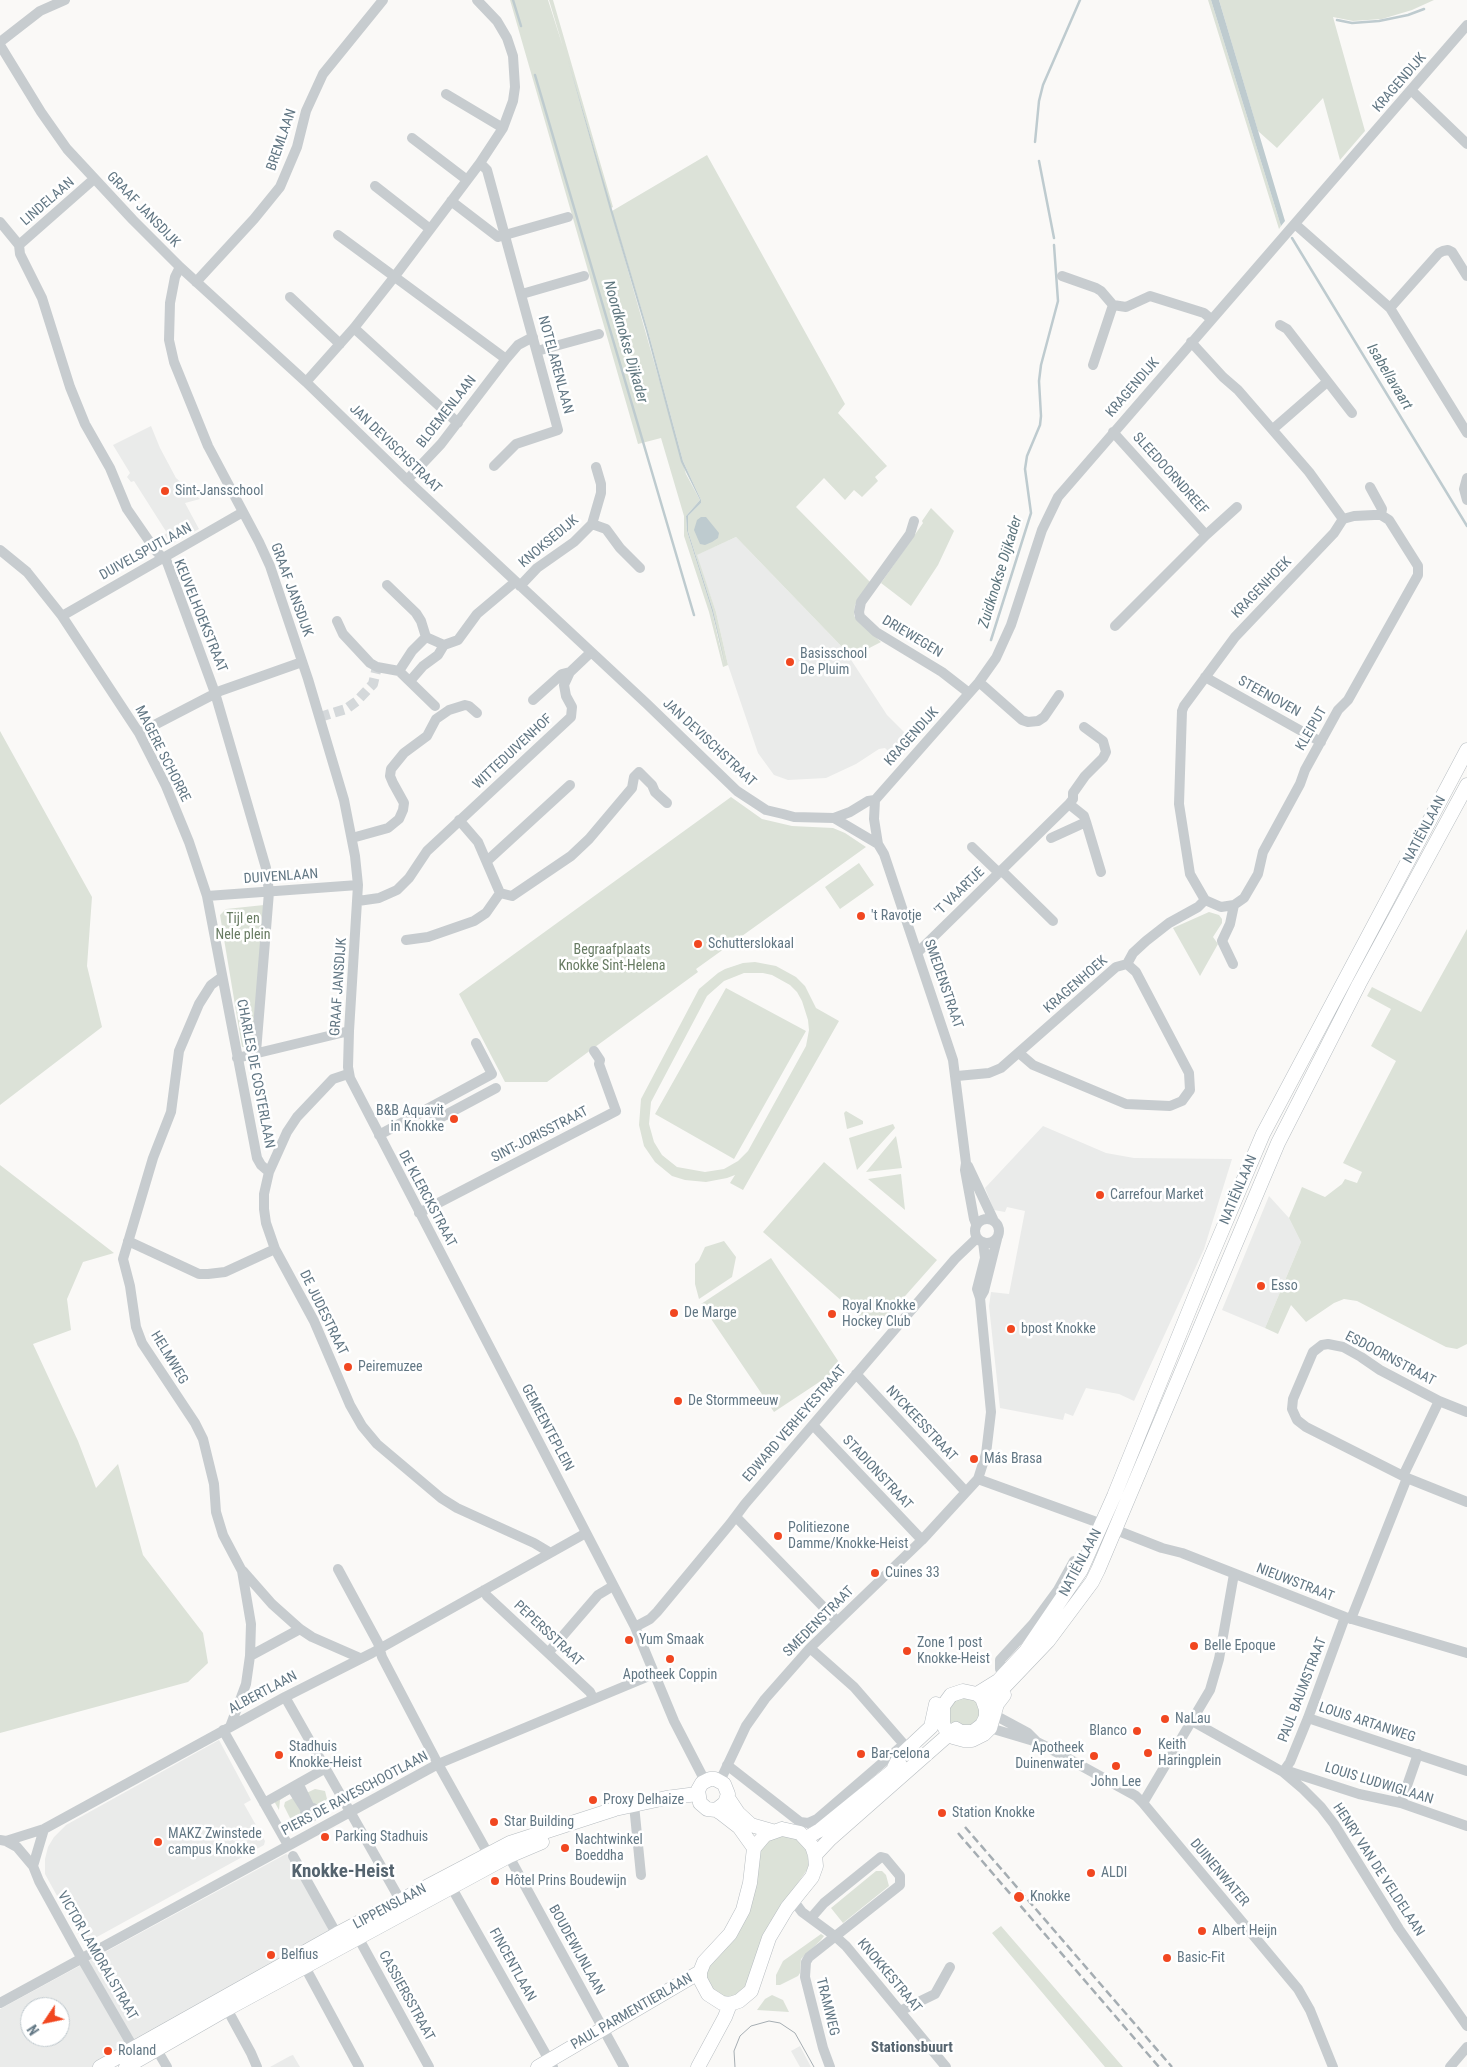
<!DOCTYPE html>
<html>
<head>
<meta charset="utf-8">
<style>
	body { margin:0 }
	#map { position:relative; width:1467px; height:2067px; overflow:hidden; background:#faf9f7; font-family:"Roboto Condensed",sans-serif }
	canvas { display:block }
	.north { position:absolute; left:20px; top:1997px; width:50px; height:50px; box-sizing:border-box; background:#fff; border:1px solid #c0c9ce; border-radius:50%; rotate:236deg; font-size:14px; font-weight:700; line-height:20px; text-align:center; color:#627784 }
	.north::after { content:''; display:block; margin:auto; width:18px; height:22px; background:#f14720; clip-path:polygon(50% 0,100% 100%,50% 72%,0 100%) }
</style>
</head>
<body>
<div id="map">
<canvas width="1467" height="2067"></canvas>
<div class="north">N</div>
</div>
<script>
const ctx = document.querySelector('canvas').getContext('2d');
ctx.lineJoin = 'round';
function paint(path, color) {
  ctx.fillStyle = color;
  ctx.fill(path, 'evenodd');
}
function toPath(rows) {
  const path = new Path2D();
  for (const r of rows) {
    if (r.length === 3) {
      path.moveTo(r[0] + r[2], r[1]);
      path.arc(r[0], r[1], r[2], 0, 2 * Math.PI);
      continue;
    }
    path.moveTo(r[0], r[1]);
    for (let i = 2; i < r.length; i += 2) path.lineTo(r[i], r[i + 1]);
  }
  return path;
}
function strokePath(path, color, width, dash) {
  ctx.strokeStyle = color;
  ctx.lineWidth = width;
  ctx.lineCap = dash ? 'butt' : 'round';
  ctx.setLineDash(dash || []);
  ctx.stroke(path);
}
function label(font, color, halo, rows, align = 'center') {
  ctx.font = font + ' "Roboto Condensed",sans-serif';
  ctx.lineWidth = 5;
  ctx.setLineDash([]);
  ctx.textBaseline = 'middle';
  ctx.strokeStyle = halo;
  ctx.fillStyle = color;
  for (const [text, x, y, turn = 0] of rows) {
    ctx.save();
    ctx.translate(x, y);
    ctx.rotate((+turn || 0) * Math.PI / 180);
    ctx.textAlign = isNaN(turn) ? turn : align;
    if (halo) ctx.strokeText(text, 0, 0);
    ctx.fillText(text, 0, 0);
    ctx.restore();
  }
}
paint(toPath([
	[151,426,160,448,176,478,200,499,185,503,199,529,168,546,162,536,167,533,134,481,131,482,127,477,130,473,113,445],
	[736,537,844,649,887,715,909,737,889,752,885,748,879,749,856,764,826,778,788,780,774,775,758,753,728,665,716,612,696,555],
	[1043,1126,1106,1153,1134,1158,1232,1159,1204,1249,1134,1401,1119,1394,1086,1388,1073,1416,1065,1413,1063,1420,1000,1408,989,1306,991,1292,1009,1294,1025,1211,1007,1207,1005,1212,994,1210,985,1188],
	[1269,1196,1289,1218,1301,1242,1265,1328,1222,1310],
	[219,1740,251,1800,244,1804,265,1841,264,1845,86,1943,82,1941,45,1874,45,1859,48,1847,54,1837,66,1825],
	[286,1854,291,1856,331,1929,94,2067,0,2067,0,2009],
	[30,2007,60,2007,60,2037,30,2037],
	[800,2046,811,2067,800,2067,791,2051],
	[293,2055,300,2067,270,2067,290,2056]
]), '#eaebea');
paint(toPath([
	[510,0,548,0,563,47,549,0,553,0,613,207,611,208,568,60,686,474,700,500,686,516,687,531,712,611,724,664,713,610,688,531,688,516,701,503,701,500,683,461,648,331,612,211,707,155,845,404,838,413,887,466,875,477,878,481,862,497,854,490,845,500,824,478,796,507,870,582,855,605,854,616,881,642,850,658,844,649,736,537,697,555,716,612,728,665,723,667,709,612,684,536,684,516,661,438,638,444],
	[1208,0,1211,0,1281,226,1279,229],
	[1219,0,1434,0,1412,10,1382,19,1353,21,1333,17,1365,131,1340,160,1323,98,1277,148,1258,131],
	[931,508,954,531,938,565,911,606,881,583,923,523,922,521],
	[0,731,92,897,87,966,102,1027,0,1105],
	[731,797,762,819,792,826,833,828,845,833,866,847,696,969,698,972,547,1082,505,1082,459,994],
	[859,863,874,885,840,909,825,887],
	[264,905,255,1036,251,1047,242,1047,220,915,226,909],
	[1209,912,1219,915,1222,919,1222,923,1213,937,1218,944,1200,976,1173,928],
	[1467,929,1467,1344,1457,1349,1446,1347,1357,1301,1344,1299,1334,1303,1306,1322,1291,1305,1278,1334,1265,1328,1301,1242,1289,1218,1302,1187,1325,1197,1342,1184,1345,1179,1357,1183,1362,1172,1343,1163,1396,1061,1371,1046,1391,1009,1367,996,1372,987,1421,1012],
	[755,962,776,966,796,977,805,986,816,1008,839,1021,743,1190,730,1183,735,1175,727,1178,706,1182,685,1180,672,1176,655,1162,644,1146,639,1125,641,1099,699,989,718,973,725,969,743,963],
	[744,973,763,973,772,975,790,985,797,992,802,1001,808,1020,809,1030,806,1046,748,1151,738,1161,724,1169,705,1172,677,1167,662,1155,654,1142,649,1124,651,1102,707,996,724,981],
	[726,988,806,1031,734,1159,655,1114],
	[846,1111,863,1121,863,1124,847,1129,844,1113],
	[893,1124,895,1128,857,1170,849,1138],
	[896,1136,902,1168,866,1172],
	[824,1162,937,1260,875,1330,763,1232],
	[0,1165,114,1253,83,1262,67,1299,71,1330,33,1344,78,1441,96,1488,118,1464,143,1555,203,1633,208,1663,188,1682,0,1733],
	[901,1174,905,1210,868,1179],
	[724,1241,736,1257,732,1277,699,1299,695,1284,695,1264,699,1260,705,1247],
	[771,1258,842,1367,774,1412,701,1304],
	[955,1697,975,1697,983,1709,974,1727,948,1726,945,1717],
	[315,1789,325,1791,330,1811,316,1819,302,1795],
	[293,1790,312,1821,296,1830,284,1806,285,1802,293,1798,291,1793,280,1800,279,1810,274,1801],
	[781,1834,798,1839,807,1851,809,1867,769,1924,746,1986,734,1996,722,1996,707,1985,706,1969,724,1946,759,1846],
	[876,1871,882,1871,886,1875,889,1886,843,1923,831,1908],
	[1001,1926,1123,2067,1105,2067,992,1933],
	[821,1934,824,1936,821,1940,801,1959,800,1973,798,1976,780,1985,776,1985,776,1975,783,1961],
	[772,1995,783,2000,789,2012,757,2010,765,1999]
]), '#dce2d8');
paint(toPath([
	[1211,0,1219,0,1285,221,1281,226],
	[568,60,648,331,683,461,701,500,701,503,688,516,688,531,713,610,725,664,712,611,687,531,686,516,700,500,681,462,646,331,610,210],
	[701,517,706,517,719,533,718,538,712,542,705,545,700,544,694,530,697,520]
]), '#becbcf');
strokePath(toPath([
	[513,0,521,26],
	[1337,20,1352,23,1379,21,1408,15,1424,9],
	[535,75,694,615],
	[1035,142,1039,101,1043,85,1080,0],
	[1039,161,1054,238],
	[1292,238,1467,526],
	[991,640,1031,513,1025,469,1027,456,1040,425,1041,416,1039,381,1041,365,1058,301,1054,245]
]), '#becbcf', 2.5);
strokePath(toPath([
	[320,717,346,709,357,701,373,684,377,667]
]), '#d4d8da', 10, [10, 5]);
const major = toPath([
	[977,1694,998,1681,1026,1651,1081,1570,1114,1496,1210,1259,1263,1134,1467,750],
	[986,1706,1048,1641,1092,1582,1098,1570,1278,1143,1359,984,1467,785],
	[894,1768,900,1756,931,1727,936,1704],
	[728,1798,738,1813,751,1825,772,1831],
	[716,1810,725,1803,728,1794,724,1784,715,1779,710,1779,702,1783,698,1790,700,1803,707,1809,716,1810,721,1813,739,1827,754,1848],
	[782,1829,800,1833,812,1846,815,1855,816,1866,812,1877,787,1908,769,1938,751,1991,739,2001,730,2004,722,2003,708,1994,700,1979,700,1972,704,1962,730,1934,743,1910,750,1883,754,1848,765,1835,782,1829],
	[806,1838,820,1830,900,1765],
	[815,1855,830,1839,947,1736,950,1734,956,1729,961,1732,973,1732,982,1725,986,1717,986,1709,982,1698,977,1694,963,1691,951,1695,943,1706,943,1724,946,1730,953,1737,964,1740,972,1740,984,1734,990,1728,997,1704,1004,1695],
	[100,2067,337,1934,510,1843,615,1809,666,1798,697,1794],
	[126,2067,227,2009,509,1856,542,1842],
	[538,2067,700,1972],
	[698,2067,725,2017,730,2004]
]);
strokePath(major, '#b7bdc1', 15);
strokePath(toPath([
	[0,42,40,11,65,0],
	[0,45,41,112,67,149,133,220,180,267,306,382,407,480,647,704,737,791,766,810,783,814,794,817,834,818,878,844],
	[1411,90,1467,144],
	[446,94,503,128],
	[412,138,467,180],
	[480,163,487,170,558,430,516,444,494,466],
	[375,186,430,229],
	[451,201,498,237,568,217],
	[0,222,19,245,20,254,42,298,70,387,85,424,110,468,127,509,156,551,167,562,215,693,266,868,269,892,256,1052],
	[1295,224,1390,308,1467,433],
	[338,235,506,359],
	[19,245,94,179],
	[180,267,175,277,170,303,169,340,174,362,208,446,259,542,270,566,308,679,344,800,355,856,358,885,349,1031,348,1067,350,1078,635,1627,674,1721,705,1781],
	[1062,276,1096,288,1101,291,1113,305],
	[196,282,254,219,280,187,297,147,306,111,323,74,383,0],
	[522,294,584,276],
	[290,297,340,344],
	[1390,308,1439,253,1443,251,1448,250,1452,252,1467,276],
	[1280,325,1287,329,1352,413],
	[354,328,458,423],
	[1191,342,1223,377,1238,390,1309,472,1343,519],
	[537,351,599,334],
	[1093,365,1113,305,1126,307,1150,296,1204,313,1211,319],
	[306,382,354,328,395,276,480,163,503,128,513,101,515,87,513,56,507,38,497,21,477,0],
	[1273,429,1327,382],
	[1113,432,1206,535],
	[1467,478,1464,489,1467,500],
	[407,480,441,444,506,359,518,345,533,337],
	[1370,487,1382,509,1381,515],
	[914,521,910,534,861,602,859,612,860,617,876,632,942,672,969,693],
	[592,524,601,493,601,484,596,467],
	[0,550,27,572,62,616,139,733,166,786,189,842,207,896,257,1158,261,1165,269,1172],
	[387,585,416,613,421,621,426,637],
	[520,586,537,568,574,542,592,524,606,529,620,548,640,568],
	[62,616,243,512],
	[337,621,343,634,370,663,377,667,399,671],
	[1115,626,1206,535,1237,507],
	[426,637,444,645,458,640,477,614,515,582],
	[399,671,435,706],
	[399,671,412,651,426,637],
	[1205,677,1321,742],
	[410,681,423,666,438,655,444,645],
	[979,682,1022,720,1028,722,1038,721,1044,717,1059,695],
	[533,700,562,674,570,672,590,653],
	[139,733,220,691,302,662],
	[1069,804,1084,816,1086,822,1101,872],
	[834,818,850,812,868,801,875,800],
	[459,820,478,842,500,893,512,896,571,856,589,839,632,788,634,777,639,772,652,785,655,792,667,803],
	[352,838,388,828,399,819,403,810,404,803,393,783,390,776,391,769,404,753,427,736,436,719,449,710,465,705,469,706,477,713],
	[1051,838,1086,822],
	[972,847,999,873],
	[487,861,570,785],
	[1001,870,1053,921],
	[207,896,358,885],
	[1205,900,1190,874,1179,804,1182,711,1184,706,1235,637,1334,533,1343,519],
	[358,901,379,898,397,890,409,878,427,851,571,717,572,707,566,696,564,685,570,672],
	[406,940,428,937,474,921,486,913,500,893],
	[918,952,1069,804,1073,799,1073,793,1085,776,1103,758,1106,752,1103,741,1084,727],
	[1233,964,1222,941,1230,924,1234,905],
	[222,977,211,985,199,1004,179,1051,171,1112,153,1158,123,1259,130,1286,136,1327,142,1343,195,1423,203,1439,214,1484,216,1512,223,1535,242,1571,251,1624,250,1656,246,1684,230,1727],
	[1019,1053,1033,1065,1126,1104,1170,1106,1182,1101,1190,1090,1189,1073,1136,972,1127,964],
	[237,1058,349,1031],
	[348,1074,333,1079,297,1117,287,1132,269,1172,264,1194,264,1209,266,1223,275,1249,314,1321,350,1405,362,1426,377,1444,441,1498,457,1508,534,1543,549,1552],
	[957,1076,989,1073,1001,1068,1116,967,1127,964,1133,953,1146,941,1169,923,1198,907,1205,900,1221,907,1234,905,1244,898,1258,874,1263,852,1300,784,1305,770,1338,710,1348,700,1418,575,1418,566,1389,520,1381,515,1374,515,1354,516,1343,519],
	[429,1110,438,1119,496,1088],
	[379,1135,492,1074,476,1043],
	[968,1166,993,1219],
	[419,1213,616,1111,599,1064,600,1060,594,1051],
	[987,1231,12],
	[976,1224,974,1219,965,1170,966,1163,953,1060,884,854,878,844,874,819,875,800,979,682,996,658,1011,625,1042,530,1058,497,1467,25],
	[128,1241,199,1274,208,1274,225,1272,275,1249],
	[980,1298,984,1291,997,1239],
	[856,1374,966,1492],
	[813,1425,922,1540],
	[1403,1476,1439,1401],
	[1407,1478,1467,1502],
	[978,1479,1102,1524],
	[736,1517,837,1621],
	[1116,1530,1162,1548,1182,1553,1345,1617,1467,1653],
	[338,1569,378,1643,382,1657,438,1764,491,1859],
	[243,1571,272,1604,300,1629,312,1637,360,1658],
	[484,1590,487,1596,590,1692,593,1698],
	[1351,1619,1407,1478,1306,1427,1297,1420,1292,1409,1293,1399,1313,1352,1322,1345,1328,1344,1343,1347,1361,1357,1380,1370,1439,1401,1467,1412],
	[635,1627,650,1619,657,1612,730,1524,745,1504,955,1259,977,1238],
	[810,1648,854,1687,908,1749],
	[548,1653,598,1595,613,1586],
	[250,1656,300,1629],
	[1000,1669,1000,1660,1033,1624,1058,1590,1074,1561,1083,1564],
	[285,1697,403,1905],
	[989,1712,1028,1733,1036,1741],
	[1308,1718,1467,1771],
	[1192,1721,1283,1772,1303,1789,1321,1807,1334,1824,1399,1929,1467,2026],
	[990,1728,1037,1742,1049,1748,1136,1796,1143,1803,1298,1989,1310,2010,1333,2067],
	[223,1730,288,1845],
	[727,1765,800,1822,808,1823,817,1819,903,1745],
	[1283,1772,1291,1772,1359,1794,1401,1803,1467,1826],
	[1283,1772,1290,1762,1308,1718,1345,1617],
	[720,1781,746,1726,765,1699,810,1648,922,1540,978,1479,986,1454,991,1412,980,1298,977,1289,985,1258,983,1242],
	[300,1787,311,1810,313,1808,317,1814,308,1819,305,1813,307,1812,293,1790,300,1787],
	[264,1803,326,1768],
	[1143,1803,1210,1690,1219,1659,1234,1574],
	[1401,1803,1418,1754],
	[634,1805,641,1875],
	[44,1829,33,1866,39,1881,82,1959,137,2054],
	[0,1840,6,1841,44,1829,285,1697,372,1653,586,1533],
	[6,1841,17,1847,33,1866],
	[506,1851,624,2067],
	[293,1856,340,1940],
	[449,1883,553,2067],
	[793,1900,802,1912,836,1937,846,1946,946,2067],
	[811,1918,824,1903,881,1857,885,1858,900,1876,900,1885,809,1957,806,1962,805,1977,823,2048,830,2067],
	[359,1939,429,2067],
	[305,1967,359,2067],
	[0,2003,438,1764,654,1674],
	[227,2009,251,2053,257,2067],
	[900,2011,935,1994,950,1967],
	[157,2050,167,2067],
	[1450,2067,1467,2047]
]), '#c7cccf', 10);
strokePath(major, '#fff', 14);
strokePath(toPath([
	[735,2067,734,2051,740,2036,751,2026,769,2021,780,2023,795,2033,814,2067]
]), '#a5adb2', 1);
strokePath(toPath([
	[965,1827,1172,2067],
	[958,1833,1159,2067]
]), '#a5adb2', 2.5, [8, 4]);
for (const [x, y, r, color] of [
	[165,491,5,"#f14720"],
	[790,662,5,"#f14720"],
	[861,916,5,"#f14720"],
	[698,944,5,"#f14720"],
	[454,1119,5,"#f14720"],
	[1100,1195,5,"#f14720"],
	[1261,1286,5,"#f14720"],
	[674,1313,5,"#f14720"],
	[832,1314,5,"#f14720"],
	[1011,1329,5,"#f14720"],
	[348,1367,5,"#f14720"],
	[678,1401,5,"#f14720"],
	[974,1459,5,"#f14720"],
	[778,1536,5,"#f14720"],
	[875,1573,5,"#f14720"],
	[629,1640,5,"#f14720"],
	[1194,1646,5,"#f14720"],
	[907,1651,5,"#f14720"],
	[670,1659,5,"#f14720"],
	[1165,1719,5,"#f14720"],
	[1137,1731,5,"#f14720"],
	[1148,1753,5,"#f14720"],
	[861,1754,5,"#f14720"],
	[279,1755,5,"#f14720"],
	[1094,1756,5,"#f14720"],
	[1116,1766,5,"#f14720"],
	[593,1800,5,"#f14720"],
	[942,1813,5,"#f14720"],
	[494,1822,5,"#f14720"],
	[325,1837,5,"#f14720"],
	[158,1842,5,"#f14720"],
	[565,1848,5,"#f14720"],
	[1091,1873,5,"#f14720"],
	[495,1881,5,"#f14720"],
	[1019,1897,6,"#f14720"],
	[1202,1931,5,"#f14720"],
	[271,1955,5,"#f14720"],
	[1167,1958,5,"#f14720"],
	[108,2051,5,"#f14720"]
]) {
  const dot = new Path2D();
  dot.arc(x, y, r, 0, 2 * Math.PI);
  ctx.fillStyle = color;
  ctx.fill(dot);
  strokePath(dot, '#fff', 2);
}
label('14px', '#627784', '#fff', [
	["KRAGENDIJK",1400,83,-49],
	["BREMLAAN",282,140,-71],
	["LINDELAAN",48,202,-41],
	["GRAAF JANSDIJK",143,210,46],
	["NOTELARENLAAN",555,365,75],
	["KRAGENDIJK",1133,388,-49],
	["BLOEMENLAAN",447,412,-52],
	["JAN DEVISCHSTRAAT",395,449,44],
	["SLEEDOORNDREEF",1170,474,48],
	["KNOKSEDIJK",549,542,-40],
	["DUIVELSPUTLAAN",146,552,-29],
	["KRAGENHOEK",1262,588,-46],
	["GRAAF JANSDIJK",291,590,70],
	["KEUVELHOEKSTRAAT",200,616,68],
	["DRIEWEGEN",912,637,31],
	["STEENOVEN",1269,697,29],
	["KLEIPUT",1312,729,-60],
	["KRAGENDIJK",912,737,-48],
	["JAN DEVISCHSTRAAT",709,743,43],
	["WITTEDUIVENHOF",513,752,-43],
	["MAGERE SCHORRE",162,754,63],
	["NATIËNLAAN",1425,830,-62],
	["DUIVENLAAN",281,877,-4],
	["'T VAARTJE",960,892,-44],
	["SMEDENSTRAAT",943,984,71],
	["KRAGENHOEK",1076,985,-41],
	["GRAAF JANSDIJK",339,987,-86],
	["CHARLES DE COSTERLAAN",255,1074,79],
	["SINT-JORISSTRAAT",540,1135,-27],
	["NATIËNLAAN",1239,1190,-67],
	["DE KLERCKSTRAAT",427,1199,62],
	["DE JUDESTRAAT",323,1313,64],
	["HELMWEG",169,1358,59],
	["ESDOORNSTRAAT",1390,1359,28],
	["EDWARD VERHEYESTRAAT",795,1424,-49],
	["NYCKEESSTRAAT",921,1424,47],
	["GEMEENTEPLEIN",547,1428,62],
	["STADIONSTRAAT",877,1473,47],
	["NATIËNLAAN",1081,1563,-62],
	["NIEUWSTRAAT",1295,1583,21],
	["SMEDENSTRAAT",819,1622,-45],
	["PEPERSSTRAAT",548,1634,43],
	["PAUL BAUMSTRAAT",1303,1690,-69],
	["ALBERTLAAN",263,1693,-28],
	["LOUIS ARTANWEG",1367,1723,18],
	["LOUIS LUDWIGLAAN",1379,1784,17],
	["PIERS DE RAVESCHOOTLAAN",355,1794,-28],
	["HENRY VAN DE VELDELAAN",1378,1870,57],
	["DUINENWATER",1219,1873,50],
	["LIPPENSLAAN",390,1907,-28],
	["BOUDEWIJNLAAN",576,1950,61],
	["VICTOR LAMORALSTRAAT",97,1956,60],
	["FINCENTLAAN",512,1965,61],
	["KNOKKESTRAAT",889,1976,50],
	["CASSIERSSTRAAT",406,1996,61],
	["TRAMWEG",827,2007,76],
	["PAUL PARMENTIERLAAN",632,2012,-30]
]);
label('14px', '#627784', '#fff', [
	["Sint-Jansschool",175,491],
	["Basisschool",800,654],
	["De Pluim",800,670],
	["'t Ravotje",871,916],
	["Schutterslokaal",708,944],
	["B&B Aquavit",444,1111,"right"],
	["in Knokke",444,1127,"right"],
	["Carrefour Market",1110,1195],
	["Esso",1271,1286],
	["Royal Knokke",842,1306],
	["Hockey Club",842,1322],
	["De Marge",684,1313],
	["bpost Knokke",1021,1329],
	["Peiremuzee",358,1367],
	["De Stormmeeuw",688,1401],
	["Más Brasa",984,1459],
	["Politiezone",788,1528],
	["Damme/Knokke-Heist",788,1544],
	["Cuines 33",885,1573],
	["Yum Smaak",639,1640],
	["Zone 1 post",917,1643],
	["Knokke-Heist",917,1659],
	["Belle Epoque",1204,1646],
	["Apotheek Coppin",670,1675,"center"],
	["NaLau",1175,1719],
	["Blanco",1127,1731,"right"],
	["Keith",1158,1745],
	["Haringplein",1158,1761],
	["Stadhuis",289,1747],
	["Knokke-Heist",289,1763],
	["Apotheek",1084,1748,"right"],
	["Duinenwater",1084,1764,"right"],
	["Bar-celona",871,1754],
	["John Lee",1116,1782,"center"],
	["Proxy Delhaize",603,1800],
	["Station Knokke",952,1813],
	["Star Building",504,1822],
	["MAKZ Zwinstede",168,1834],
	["campus Knokke",168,1850],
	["Parking Stadhuis",335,1837],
	["Nachtwinkel",575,1840],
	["Boeddha",575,1856],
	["ALDI",1101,1873],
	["Hôtel Prins Boudewijn",505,1881],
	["Knokke",1030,1897],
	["Albert Heijn",1212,1931],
	["Belfius",281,1955],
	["Basic-Fit",1177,1958],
	["Roland",118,2051]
], 'left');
label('14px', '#677b62', '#fff', [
	["Tijl en",243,919],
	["Nele plein",243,935],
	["Begraafplaats",612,950],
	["Knokke Sint-Helena",612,966]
]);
label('italic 15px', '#5e767e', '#fff', [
	["Noordknokse Dijkader",625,342,74],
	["Isabellavaart",1389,377,59],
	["Zuidknokse Dijkader",1001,572,-73]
]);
label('bold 15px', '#55646f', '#fff', [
	["Stationsbuurt",912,2048]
]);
label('bold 19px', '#55646f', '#fff', [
	["Knokke-Heist",343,1872]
]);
</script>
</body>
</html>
